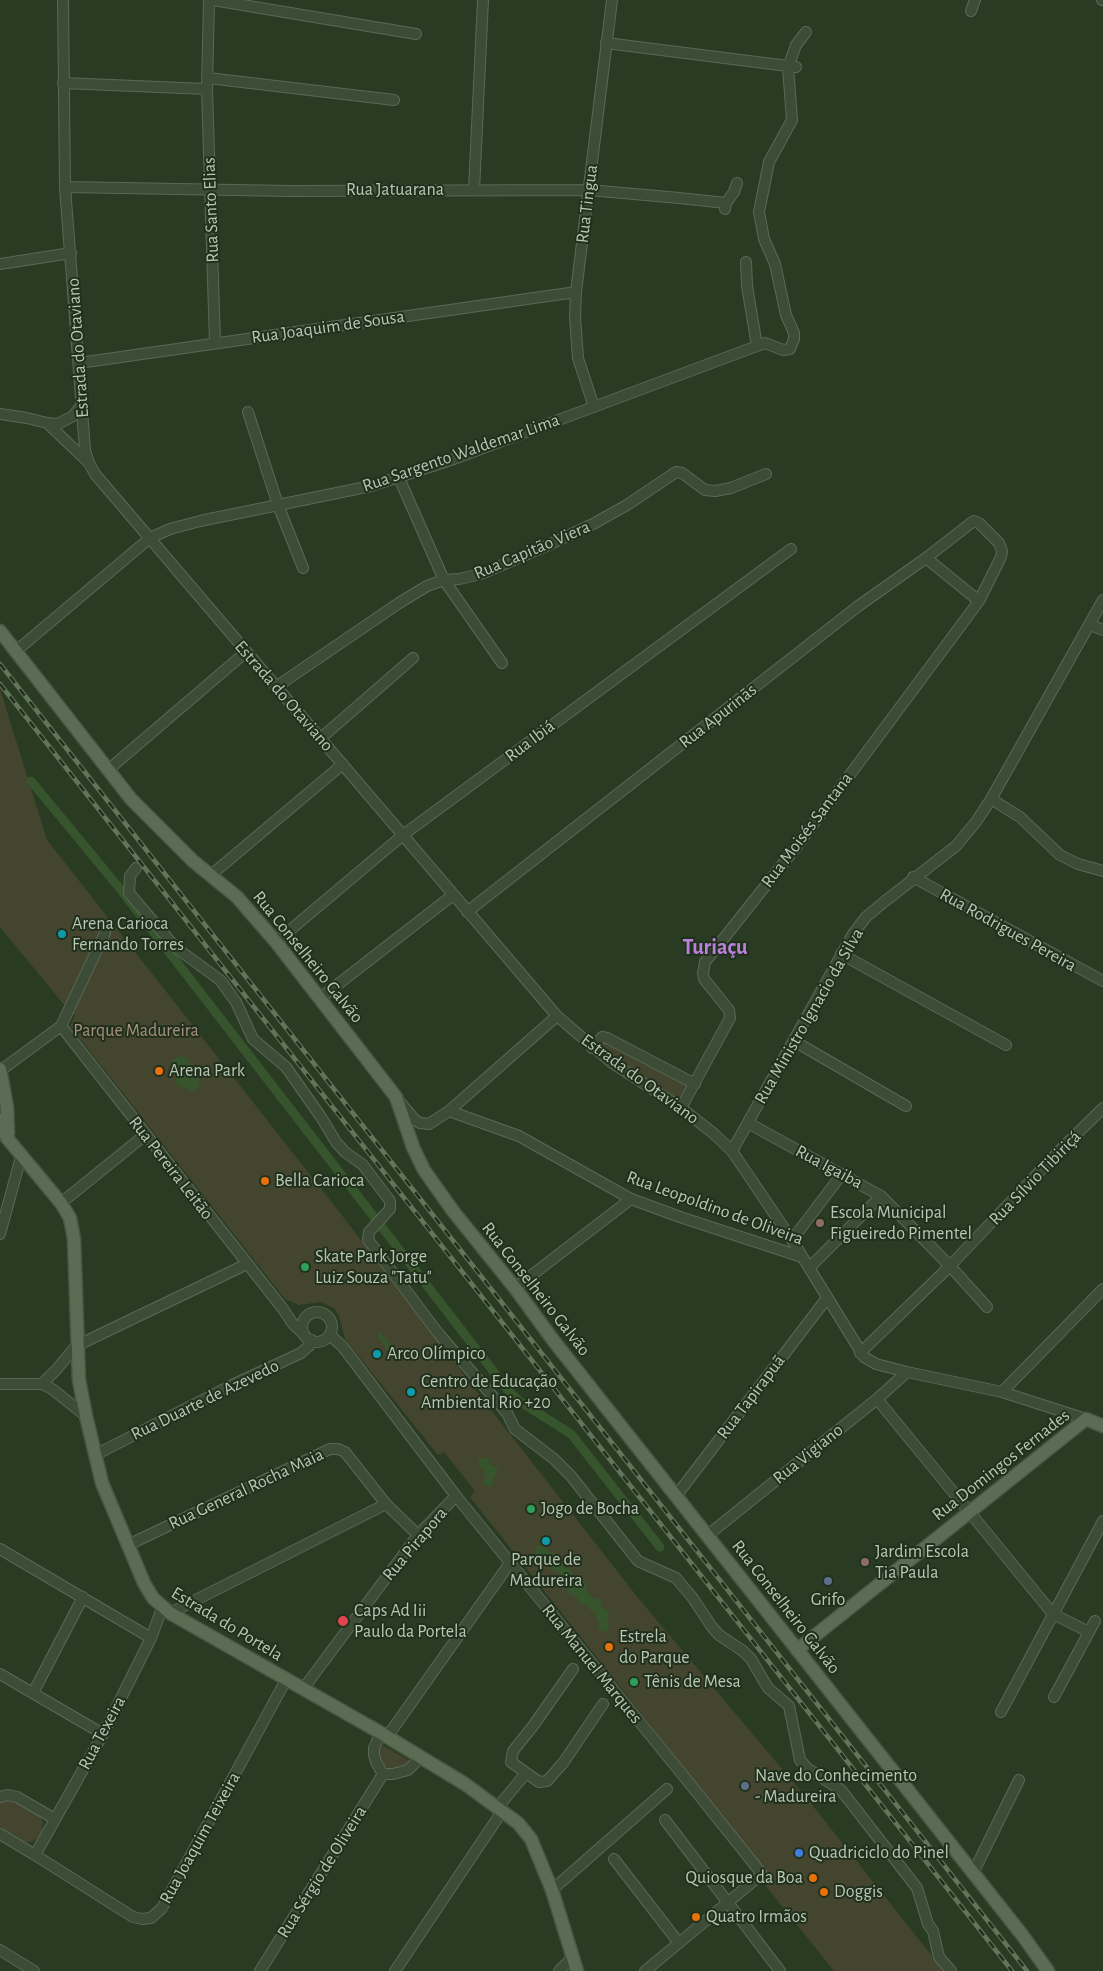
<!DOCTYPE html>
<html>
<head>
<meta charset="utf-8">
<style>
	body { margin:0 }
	canvas { display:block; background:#293b23 }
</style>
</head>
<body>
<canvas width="1103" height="1971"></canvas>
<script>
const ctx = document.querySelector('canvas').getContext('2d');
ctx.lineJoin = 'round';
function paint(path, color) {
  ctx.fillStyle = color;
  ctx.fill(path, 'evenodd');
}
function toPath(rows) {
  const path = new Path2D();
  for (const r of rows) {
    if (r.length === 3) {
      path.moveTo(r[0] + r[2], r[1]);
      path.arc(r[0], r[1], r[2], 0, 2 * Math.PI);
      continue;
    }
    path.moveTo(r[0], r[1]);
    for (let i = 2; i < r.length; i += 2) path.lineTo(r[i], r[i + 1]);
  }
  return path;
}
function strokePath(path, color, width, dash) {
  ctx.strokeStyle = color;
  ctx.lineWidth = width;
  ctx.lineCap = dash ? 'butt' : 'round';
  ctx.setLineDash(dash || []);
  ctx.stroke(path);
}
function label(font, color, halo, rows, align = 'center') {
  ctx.font = font + ' "Alegreya Sans",sans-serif';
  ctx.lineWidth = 4;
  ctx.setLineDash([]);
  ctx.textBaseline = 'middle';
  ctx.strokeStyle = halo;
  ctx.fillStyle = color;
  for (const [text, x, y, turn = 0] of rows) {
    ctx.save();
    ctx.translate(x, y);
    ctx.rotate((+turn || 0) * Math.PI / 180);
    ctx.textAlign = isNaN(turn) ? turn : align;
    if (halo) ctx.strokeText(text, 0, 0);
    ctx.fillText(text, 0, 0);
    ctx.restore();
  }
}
paint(toPath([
	[0,689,47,840,344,1218,491,1410,639,1599,809,1801,944,1971,834,1971,765,1885,772,1879,470,1497,475,1491,444,1452,438,1455,345,1339,339,1316,334,1308,321,1302,299,1305,285,1299,70,1026,75,1015,64,1010,65,1006,0,927],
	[604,1038,690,1083,677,1104,626,1070,598,1046],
	[382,1745,410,1761,402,1770,388,1769,380,1759,379,1753],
	[0,1799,15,1801,40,1817,43,1822,42,1830,38,1838,32,1842,26,1842,0,1827]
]), '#44452f');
paint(toPath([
	[183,1056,190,1062,190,1068,187,1073,190,1076,197,1077,199,1081,200,1085,195,1091,191,1091,185,1087,180,1087,175,1081,177,1074,171,1067,172,1061,177,1057],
	[381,1332,399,1356,394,1360,377,1335],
	[484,1457,489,1460,489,1464,496,1467,498,1472,493,1479,494,1483,490,1487,484,1484,485,1477,483,1469,478,1465,479,1459],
	[541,1545,545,1546,548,1551,555,1554,557,1560,563,1563,564,1568,571,1569,573,1577,579,1577,584,1580,587,1586,586,1591,591,1595,592,1599,597,1598,601,1601,601,1608,606,1609,610,1615,607,1621,609,1628,607,1631,603,1632,598,1629,599,1621,596,1618,596,1612,590,1610,588,1605,583,1606,579,1603,577,1597,571,1595,567,1591,568,1583,563,1582,559,1579,559,1572,555,1572,551,1567,544,1565,541,1558,536,1555,536,1548]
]), '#37552d');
strokePath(toPath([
	[31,781,121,890,507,1389,519,1401,571,1434,660,1547]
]), '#37552d', 9);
const minor = toPath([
	[63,0,65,187,85,450,89,463,95,474,557,1016,611,1062,681,1108,713,1133,732,1151,792,1240,864,1357,876,1364,907,1372,1002,1392,1086,1419],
	[209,0,207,89,215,343],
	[213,0,416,34],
	[1102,0,1103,0],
	[971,11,975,0],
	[606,43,796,67],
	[208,78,394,100],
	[63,83,207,89],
	[65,187,291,191,589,190,679,198,726,203],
	[474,190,483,0],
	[725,209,726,203,734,192,737,183],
	[746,262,747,286,757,346],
	[0,264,71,253],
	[79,363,576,292],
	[594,407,578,358,575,317,576,292,612,0],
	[248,412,278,505,303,568],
	[0,414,27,418,47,423,58,424,73,416,81,406],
	[47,423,88,462],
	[399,478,444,580,502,663],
	[926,558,979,601],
	[1090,625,1103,630],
	[16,651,150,538,170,529,200,521,371,486,454,459,765,343,783,350,790,349,794,339,794,333,786,315,775,264,764,239,759,212,769,162,792,120,788,67,796,45,806,32],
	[276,687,399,603,427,586,444,580,459,579,481,574,544,547,593,524,627,505,676,472,682,473,705,490,715,491,731,488,766,474],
	[321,738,413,658],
	[108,770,246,652],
	[991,799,1020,817,1060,855,1078,864,1103,871],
	[136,868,130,876,129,893,175,947,220,980,236,1002,253,1039,286,1067,321,1117,336,1142,345,1152,363,1165,390,1201,390,1209,369,1232,368,1240,372,1245,438,1333,507,1413,515,1429,554,1459,571,1476,638,1561,676,1578,692,1597,712,1627,719,1635,743,1651,751,1659,768,1688,789,1706,800,1760,807,1768,841,1790,917,1888,928,1924,933,1931,939,1957,951,1971],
	[211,875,343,764],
	[913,877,1103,981],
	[467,912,857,607,926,558,971,523,974,521,979,523,999,543,1002,551,1001,557,979,601,797,846,705,962,703,973,704,979,729,1010,730,1018,681,1108],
	[276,942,403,835,791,549],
	[841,954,1006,1045],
	[319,999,453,895],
	[61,1026,283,1309,293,1324,304,1334],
	[794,1041,906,1106],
	[592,1048,602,1037,607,1038,695,1084],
	[0,1071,61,1026,105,933],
	[398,1100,415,1120,420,1123,429,1124,449,1111,557,1016],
	[449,1111,519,1136,631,1199,680,1217,802,1257],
	[748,1123,881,1196,950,1266,987,1307],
	[732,1151,853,934,866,917,884,902,956,846,976,822,991,799,1103,600],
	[61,1203,145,1135],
	[0,1234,21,1157],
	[792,1240,842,1174],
	[809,1268,881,1196],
	[515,1288,631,1199],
	[317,1327,15],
	[330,1335,343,1347,456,1496,686,1779,762,1874,645,1971],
	[860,1353,950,1266,1056,1154,1103,1108],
	[0,1384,42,1384,52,1389,86,1416],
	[42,1384,56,1370,76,1346,247,1264],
	[1002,1392,1103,1289],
	[877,1399,1053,1614,1089,1632],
	[95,1455,230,1386,301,1353,309,1346,312,1340],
	[676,1496,827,1298],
	[708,1535,877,1399,907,1372],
	[128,1545,330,1449,338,1449,345,1452,386,1504,418,1535],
	[0,1549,151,1638],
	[170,1613,386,1504],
	[573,1669,533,1726,513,1751,511,1762,539,1782,547,1781,563,1763,603,1704],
	[0,1674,103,1734],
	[303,1689,418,1535,456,1496],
	[33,1693,83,1597],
	[1054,1697,1095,1621],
	[1001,1712,1103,1521],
	[381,1733,374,1748,374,1755,376,1762,383,1774],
	[387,1737,510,1563],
	[383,1774,393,1774,408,1770,421,1757],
	[0,1797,8,1795,17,1797,55,1819],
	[498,1807,526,1773],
	[665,1820,780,1971],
	[0,1834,35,1855,133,1917,142,1919,151,1918,162,1908,286,1680],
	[35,1855,103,1734,151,1638,162,1608],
	[614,1859,679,1943],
	[966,1865,976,1867,1019,1780],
	[552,1890,667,1789],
	[0,1950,34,1971],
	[260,1971,383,1774],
	[395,1971,503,1810],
	[559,1971,573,1957]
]);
const major = toPath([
	[0,631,131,799,193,861,237,897,276,942,396,1097,413,1147,424,1170,453,1211,515,1288,553,1340,1023,1936,1048,1971],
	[0,1069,7,1107,8,1133],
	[0,1120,7,1138,61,1203,70,1218,74,1239,79,1380,86,1416,102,1483,144,1583,153,1598,170,1613,381,1733,465,1784,518,1823,531,1839,552,1890,577,1971],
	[797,1650,1086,1419,1103,1426]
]);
strokePath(minor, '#5a6955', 12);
strokePath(major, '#485743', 15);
strokePath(minor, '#3c4c37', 10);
strokePath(major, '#5b6c55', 12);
const rail = toPath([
	[0,664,1027,1971],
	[0,684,1012,1971]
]);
strokePath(rail, '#61755b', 4.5);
strokePath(rail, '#21301c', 2.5, [8]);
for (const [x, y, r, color] of [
	[62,934,5,"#0f9aa8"],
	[159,1071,5,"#e8710a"],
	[265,1181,5,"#e8710a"],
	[820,1223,5,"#8d6e63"],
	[305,1267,5,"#2e9e5b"],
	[377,1354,5,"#0f9aa8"],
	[411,1392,5,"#0f9aa8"],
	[531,1509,5,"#2e9e5b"],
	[546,1541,5,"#0f9aa8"],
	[865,1562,5,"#8d6e63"],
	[828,1581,5,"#5c6f8a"],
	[343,1621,6,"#e0444e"],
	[609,1647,5,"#e8710a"],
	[634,1682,5,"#2e9e5b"],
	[745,1786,5,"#5c6f8a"],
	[799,1853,5,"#3f7fe0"],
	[813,1878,5,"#e8710a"],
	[824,1892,5,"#e8710a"],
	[696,1917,5,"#e8710a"]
]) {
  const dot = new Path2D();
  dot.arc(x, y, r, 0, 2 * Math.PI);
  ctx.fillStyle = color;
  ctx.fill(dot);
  strokePath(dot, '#21301c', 2);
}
label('18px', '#b7c7b3', '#21301c', [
	["Rua Jatuarana",395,190],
	["Rua Tingua",587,204,-83],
	["Rua Santo Elias",211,210,-92],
	["Rua Joaquim de Sousa",328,327,-8],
	["Estrada do Otaviano",78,348,-94],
	["Rua Sargento Waldemar Lima",461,453,-19],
	["Rua Capitão Viera",532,550,-23],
	["Estrada do Otaviano",284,696,49],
	["Rua Apurinãs",718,716,-38],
	["Rua Ibiá",530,741,-37],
	["Rua Moisés Santana",807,830,-53],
	["Rua Rodrigues Pereira",1008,930,29],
	["Rua Conselheiro Galvão",308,957,51],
	["Rua Ministro Ignacio da Silva",809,1016,-60],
	["Estrada do Otaviano",640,1079,36],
	["Rua Igaiba",829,1167,28],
	["Rua Pereira Leitão",171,1168,52],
	["Rua Sílvio Tibiriçá",1035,1178,-46],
	["Rua Leopoldino de Oliveira",715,1208,20],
	["Rua Conselheiro Galvão",536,1289,52],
	["Rua Tapirapuã",751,1397,-53],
	["Rua Duarte de Azevedo",205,1400,-26],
	["Rua Vigiano",808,1454,-39],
	["Rua Domingos Fernades",1001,1465,-38],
	["Rua General Rocha Maia",246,1489,-25],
	["Rua Pirapora",415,1544,-50],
	["Rua Conselheiro Galvão",786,1607,52],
	["Estrada do Portela",227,1624,31],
	["Rua Manuel Marques",592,1664,51],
	["Rua Texeira",102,1733,-62],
	["Rua Joaquim Teixeira",200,1838,-61],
	["Rua Sérgio de Oliveira",322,1872,-58]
]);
label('18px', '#b7c7b3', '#21301c', [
	["Arena Carioca",72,924],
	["Fernando Torres",72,945],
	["Arena Park",169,1071],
	["Bella Carioca",275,1181],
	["Escola Municipal",830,1213],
	["Figueiredo Pimentel",830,1234],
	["Skate Park Jorge",315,1257],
	["Luiz Souza \"Tatu\"",315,1278],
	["Arco Olímpico",387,1354],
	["Centro de Educação",421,1382],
	["Ambiental Rio +20",421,1403],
	["Jogo de Bocha",541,1509],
	["Jardim Escola",875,1552],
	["Tia Paula",875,1573],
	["Parque de",546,1560,"center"],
	["Madureira",546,1581,"center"],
	["Grifo",828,1600,"center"],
	["Caps Ad Iii",354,1611],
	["Paulo da Portela",354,1632],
	["Estrela",619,1637],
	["do Parque",619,1658],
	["Tênis de Mesa",644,1682],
	["Nave do Conhecimento",755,1776],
	["- Madureira",755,1797],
	["Quadriciclo do Pinel",809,1853],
	["Quiosque da Boa",803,1878,"right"],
	["Doggis",834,1892],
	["Quatro Irmãos",706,1917]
], 'left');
label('18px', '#a79080', '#21301c', [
	["Parque Madureira",136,1031]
]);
label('bold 22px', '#b882da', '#21301c', [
	["Turiaçu",715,947]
]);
</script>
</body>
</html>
